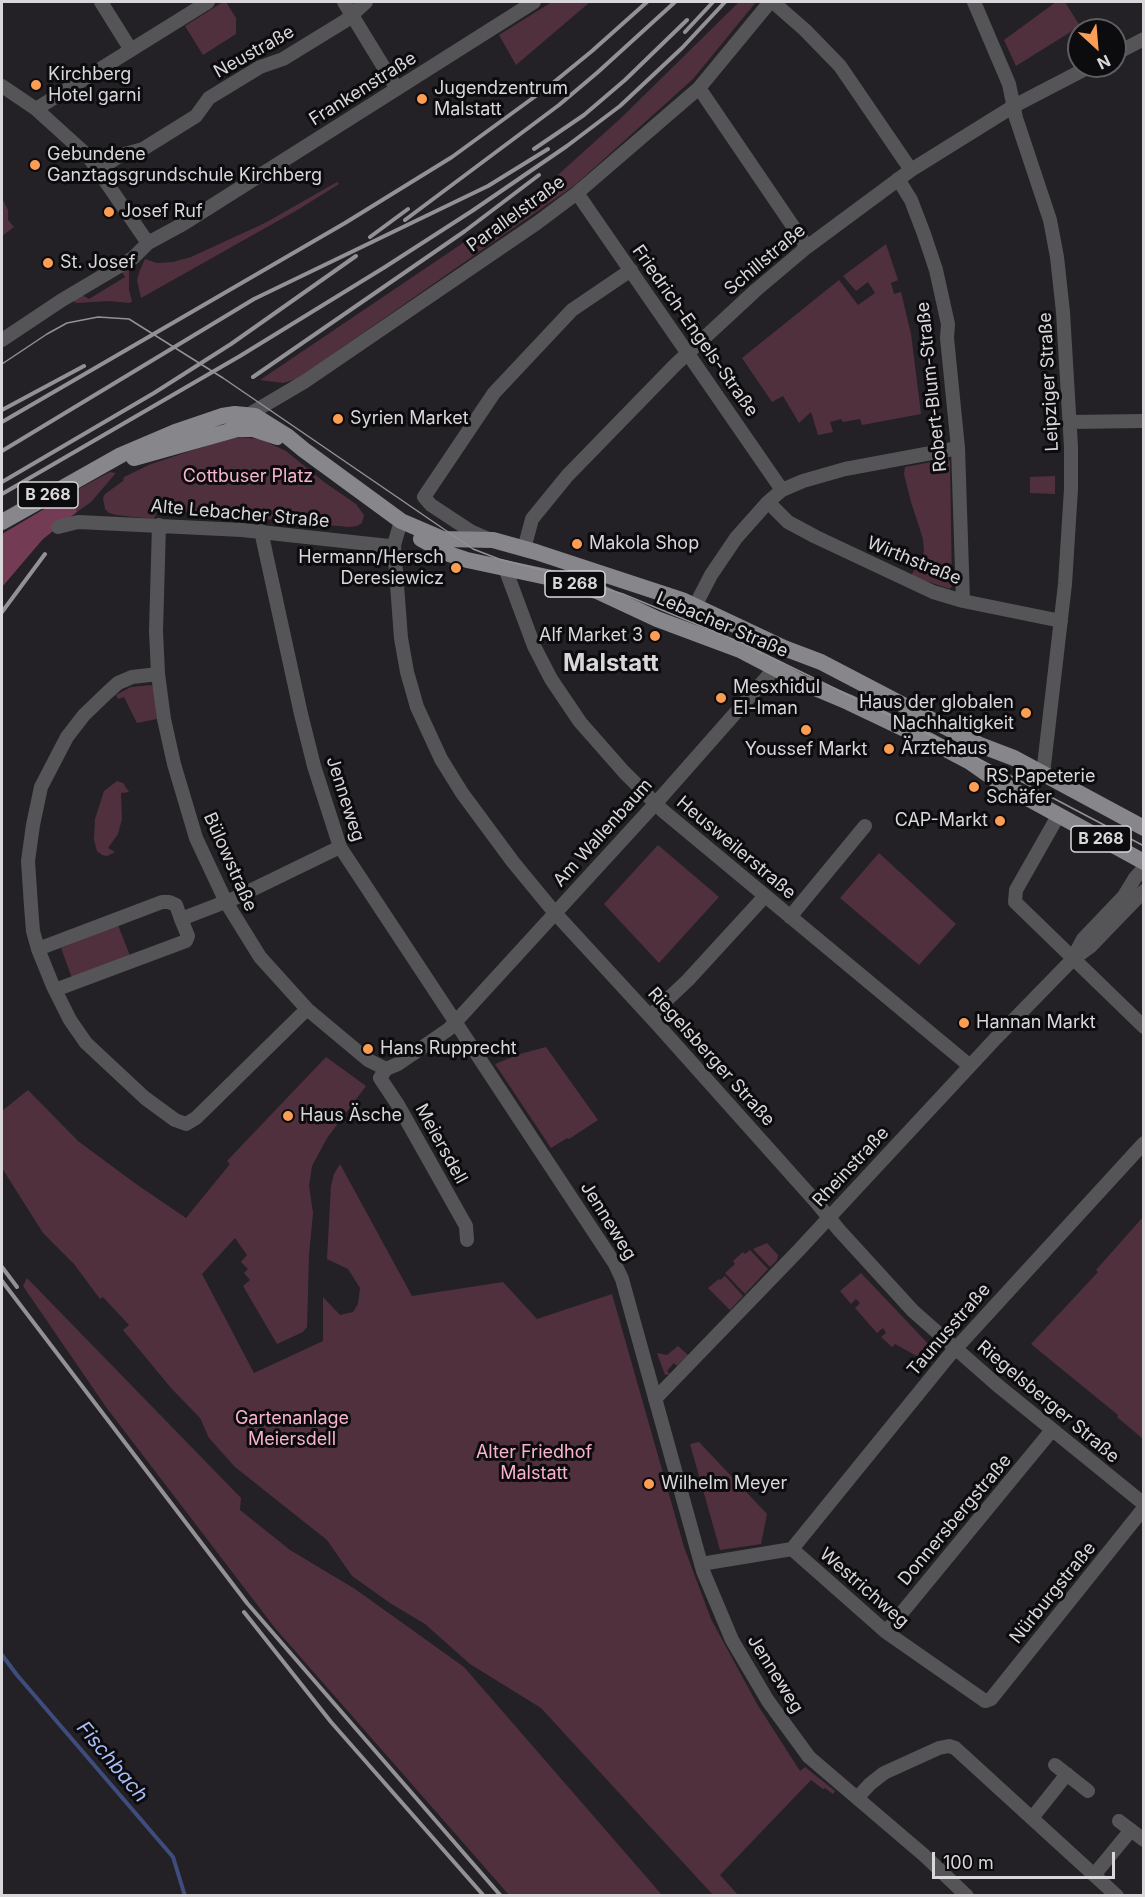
<!DOCTYPE html>
<html>
<head>
<meta charset="utf-8">
<style>
	body { margin:0 }
	#map { position:relative; width:1145px; height:1897px; overflow:hidden; background:#232125; font-family:Inter,sans-serif }
	canvas { display:block }
	.frame { position:absolute; inset:0; border:3px solid #d9d7da; pointer-events:none }
	.north { position:absolute; left:1067px; top:18px; width:60px; height:60px; box-sizing:border-box; background:#0c0b0d; border:2px solid #5e5d5f; border-radius:50%; rotate:154deg; font-size:16px; font-weight:700; line-height:24px; text-align:center; color:#d9d7da }
	.north::after { content:''; display:block; margin:auto; width:21px; height:27px; background:#fc9d54; clip-path:polygon(50% 0,100% 100%,50% 72%,0 100%) }
	.scale { position:absolute; left:932px; top:1852px; width:183px; height:27px; box-sizing:border-box; border:3px solid #d9d7da; border-top:0; padding-left:8px; font-size:18px; line-height:21px; white-space:nowrap; color:#d9d7da; -webkit-text-stroke:4px #0c0b0d; paint-order:stroke }
</style>
</head>
<body>
<div id="map">
<canvas width="1145" height="1897"></canvas>
<div class="frame"></div>
<div class="north">N</div>
<div class="scale">100 m</div>
</div>
<script>
const ctx = document.querySelector('canvas').getContext('2d');
ctx.lineJoin = 'round';
function paint(path, color) {
  ctx.fillStyle = color;
  ctx.fill(path, 'evenodd');
}
function toPath(rows) {
  const path = new Path2D();
  for (const r of rows) {
    path.moveTo(r[0], r[1]);
    for (let i = 2; i < r.length; i += 2) path.lineTo(r[i], r[i + 1]);
  }
  return path;
}
function strokePath(path, color, width, dash) {
  ctx.strokeStyle = color;
  ctx.lineWidth = width;
  ctx.lineCap = dash ? 'butt' : 'round';
  ctx.setLineDash(dash || []);
  ctx.stroke(path);
}
function label(font, color, halo, rows, align = 'center') {
  ctx.font = font + ' Inter,sans-serif';
  ctx.lineWidth = 6;
  ctx.setLineDash([]);
  ctx.textBaseline = 'middle';
  ctx.strokeStyle = halo;
  ctx.fillStyle = color;
  for (const [text, x, y, turn = 0] of rows) {
    ctx.save();
    ctx.translate(x, y);
    ctx.rotate((+turn || 0) * Math.PI / 180);
    ctx.textAlign = isNaN(turn) ? turn : align;
    if (halo) ctx.strokeText(text, 0, 0);
    ctx.fillText(text, 0, 0);
    ctx.restore();
  }
}
paint(toPath([
	[223,2,226,2,236,18,236,34,203,55,185,26],
	[552,2,590,2,516,65,499,35],
	[739,2,756,2,693,79,575,185,297,379,283,383,260,380,540,191,620,119],
	[1056,2,1065,2,1080,26,1016,66,1004,40],
	[337,182,339,184,299,209,141,298,137,280,140,270,145,259,157,263,173,262,191,257,265,223],
	[2,198,8,210,8,220,14,227,2,236],
	[886,244,898,280,891,283,894,294,901,292,911,334,921,414,862,425,860,419,843,422,841,419,830,422,833,432,818,435,811,412,799,423,783,396,772,402,742,358,839,280,858,305,875,293,868,282,856,291,843,276],
	[129,265,129,290,132,301,130,303,109,301,77,303,70,300,80,294,89,299,125,277,120,269],
	[240,437,260,439,286,451,324,482,356,504,364,515,362,523,357,526,349,527,158,509,154,519,116,515,109,513,105,509,103,498,105,494,123,481,124,477,151,464,227,439],
	[948,459,950,461,952,586,950,589,911,576,924,552,923,539,911,502,904,474,905,467],
	[110,472,116,473,91,502,77,512,71,493],
	[1055,476,1055,494,1030,493,1030,477],
	[151,685,154,687,157,719,137,723,124,697,118,699,116,695,131,687],
	[117,781,123,783,129,792,121,793,122,819,118,834,108,848,115,852,107,856,102,855,97,851,94,840,95,819,104,791],
	[658,845,719,897,659,963,604,904],
	[879,853,956,924,919,965,840,898],
	[118,925,130,956,72,978,61,948],
	[546,1047,598,1120,569,1139,567,1138,551,1148,495,1064,520,1054],
	[326,1057,366,1086,327,1138,312,1166,309,1186,313,1213,309,1255,307,1327,303,1332,277,1344,243,1286,250,1280,244,1273,248,1269,241,1262,247,1255,235,1238,202,1274,254,1373,323,1341,323,1297,340,1315,353,1312,358,1304,360,1288,348,1269,327,1259,331,1186,334,1174,340,1164,412,1296,503,1282,537,1319,612,1294,684,1547,711,1619,757,1704,800,1771,805,1767,835,1791,833,1794,825,1788,823,1789,811,1780,720,1875,738,1895,713,1895,541,1708,470,1664,425,1624,390,1603,352,1576,327,1540,235,1467,209,1438,200,1418,171,1388,123,1330,129,1325,103,1297,100,1299,74,1264,43,1233,2,1168,2,1111,28,1090,78,1141,136,1184,186,1218,230,1164,227,1161],
	[1143,1217,1143,1439,1117,1417,1118,1415,1031,1344,1098,1272,1096,1270],
	[767,1243,778,1255,777,1260,770,1267,753,1249],
	[750,1250,768,1269,745,1294,725,1273,735,1264,733,1261,743,1252,745,1254],
	[861,1273,934,1350,935,1358,931,1364,895,1344,892,1347,881,1337,886,1333,883,1328,877,1333,855,1308,860,1303,856,1299,851,1304,840,1291],
	[725,1276,743,1296,730,1310,708,1288,719,1279,720,1280],
	[27,1278,241,1498,240,1510,290,1550,355,1589,464,1667,662,1895,509,1895,275,1628,106,1407,23,1286],
	[678,1346,688,1355,677,1366,674,1363,667,1371,670,1374,665,1375,657,1353,667,1355],
	[699,1442,767,1514,761,1544,720,1550,690,1444]
]), '#51303e');
paint(toPath([
	[71,493,77,512,43,539,2,587,2,534]
]), '#733b54');
strokePath(toPath([
	[2,1655,17,1675,173,1857,185,1896]
]), '#3f4d7e', 4);
strokePath(toPath([
	[101,2,131,50],
	[344,2,397,89],
	[773,2,805,30,840,66,911,170],
	[974,2,1009,84,1016,118,1050,220,1057,257,1063,312,1071,447,1071,489,1065,584,1043,774],
	[1115,54,1144,39],
	[2,86,36,109,88,156,148,243],
	[699,88,807,247],
	[36,109,208,2],
	[99,169,121,155,143,149,196,116,209,98,260,67,283,59,345,21,366,2],
	[898,179,911,200,924,234,936,270,948,324,947,338,958,448,963,601],
	[577,193,782,490],
	[148,243,183,224,534,2],
	[2,340,62,300,133,258,148,243],
	[248,415,304,382,537,223,577,193,699,88,770,2],
	[1070,422,1144,421],
	[768,502,788,522,816,537,933,592,963,601,1061,621],
	[159,525,156,631,158,674,164,719,174,764,196,838,226,902,260,957,307,1009,368,1060,386,1069],
	[58,527,78,522,242,530,389,546,394,545,401,521],
	[261,531,301,714,314,766,340,847,615,1264,622,1279,703,1571,732,1640,768,1701,809,1757,925,1856,967,1896],
	[486,538,472,532,431,505,424,497,494,393,572,310,631,270],
	[394,545,401,638,407,672,417,707,441,759,462,793,513,862,555,913,658,1025,817,1203,839,1230,913,1311,996,1384,1144,1504],
	[524,549,532,519,567,476,676,364,756,290,807,247,911,170,1014,106,1091,66],
	[505,568,534,646,551,679,580,722,624,772,662,810,970,1066],
	[695,606,711,575,736,538,768,502,782,490,803,481,845,469,958,448],
	[158,674,132,677,118,683,108,692,84,715,67,737,41,787,33,825,28,861,31,906,33,931,38,949,53,986,70,1020,86,1043,145,1098,175,1120,186,1124,196,1118,307,1009],
	[1058,816,1016,890,1015,902,1144,1027],
	[790,917,865,826],
	[181,919,233,899,340,847],
	[38,949,162,902,169,902,176,905,181,919,188,936,186,941,55,990],
	[1075,954,1083,939,1124,896,1135,878,1144,868],
	[650,1016,688,980,765,896],
	[386,1069,398,1064,449,1029,656,803,776,667],
	[386,1069,380,1078,398,1105,466,1226,467,1240],
	[655,1399,798,1251,996,1038,1073,959,1091,946,1144,891],
	[792,1549,948,1357,1144,1143],
	[792,1549,886,1632,985,1701,991,1699,1144,1508],
	[701,1564,792,1549],
	[886,1632,1052,1430],
	[1055,1765,1088,1791],
	[858,1797,870,1784,884,1773,939,1748,949,1746,955,1748,1117,1896],
	[1032,1818,1067,1774],
	[1119,1821,1144,1840],
	[1094,1875,1131,1830]
]), '#555557', 14);
strokePath(toPath([
	[134,458,237,429,253,429,277,437],
	[2,522,121,455,175,432,222,416,235,414,255,416,287,436,304,450,401,521,443,539,493,540,536,552,682,600,784,648,821,662,980,745,1014,758,1144,828],
	[421,539,449,554,467,560,561,580,597,591,657,619,740,650,803,683,848,702,932,742,970,762,1000,783,1144,862]
]), '#87878b', 16);
strokePath(toPath([
	[2,364,47,334,67,323,98,317,129,319,223,378,473,549,499,559,562,575,623,594,742,643,975,757,1144,846]
]), '#939194', 1.5);
strokePath(toPath([
	[685,32,713,2],
	[534,149,584,115,625,80,687,20],
	[405,220,559,105,598,72,675,2],
	[370,237,408,209],
	[253,377,465,231,539,175],
	[2,410,84,366],
	[2,422,345,223,452,157,548,87,592,51,647,2],
	[2,451,254,299,488,186,548,149],
	[2,482,154,393,231,344,356,256],
	[2,494,240,356,385,267,472,211,567,146,620,106,682,48,725,2],
	[2,612,45,554],
	[2,1267,17,1287],
	[2,1281,247,1603,501,1896],
	[244,1612,331,1722,484,1896]
]), '#939194', 4);
for (const [x, y, r, color] of [
	[36,85,6,"#fc9d54"],
	[422,99,6,"#fc9d54"],
	[35,165,6,"#fc9d54"],
	[109,212,6,"#fc9d54"],
	[48,263,6,"#fc9d54"],
	[338,419,6,"#fc9d54"],
	[577,544,6,"#fc9d54"],
	[456,568,6,"#fc9d54"],
	[655,636,6,"#fc9d54"],
	[721,698,6,"#fc9d54"],
	[1026,713,6,"#fc9d54"],
	[806,730,6,"#fc9d54"],
	[889,749,6,"#fc9d54"],
	[974,787,6,"#fc9d54"],
	[1000,821,6,"#fc9d54"],
	[964,1023,6,"#fc9d54"],
	[368,1049,6,"#fc9d54"],
	[288,1116,6,"#fc9d54"],
	[649,1484,6,"#fc9d54"]
]) {
  const dot = new Path2D();
  dot.arc(x, y, r, 0, 2 * Math.PI);
  ctx.fillStyle = color;
  ctx.fill(dot);
  strokePath(dot, '#0c0b0d', 2);
}
for (const [x, y, w] of [
	[48,495,60],
	[575,584,60],
	[1101,839,60]
]) {
  const box = new Path2D();
  box.roundRect(x - w / 2, y - 13, w, 26, 4.5);
  ctx.fillStyle = '#0c0b0d';
  ctx.fill(box);
  strokePath(box, '#d9d7da', 1.5);
}
label('bold 16px', '#d9d7da', null, [
	["B 268",48,495],
	["B 268",575,584],
	["B 268",1101,839]
]);
label('18px', '#d9d7da', '#0c0b0d', [
	["Neustraße",254,52,-29],
	["Frankenstraße",363,89,-32],
	["Parallelstraße",516,214,-36],
	["Schillstraße",765,260,-40],
	["Friedrich-Engels-Straße",695,331,55],
	["Leipziger Straße",1049,382,-93],
	["Robert-Blum-Straße",932,387,-96],
	["Alte Lebacher Straße",240,514,5],
	["Wirthstraße",914,561,22],
	["Lebacher Straße",722,625,23],
	["Jenneweg",345,799,72],
	["Am Wallenbaum",603,833,-48],
	["Heusweilerstraße",736,848,40],
	["Bülowstraße",230,862,66],
	["Riegelsberger Straße",711,1057,48],
	["Meiersdell",441,1144,61],
	["Rheinstraße",851,1167,-47],
	["Jenneweg",608,1221,58],
	["Taunusstraße",949,1330,-49],
	["Riegelsberger Straße",1048,1402,40],
	["Donnersbergstraße",955,1520,-50],
	["Westrichweg",864,1588,41],
	["Nürburgstraße",1053,1593,-51],
	["Jenneweg",775,1674,58]
]);
label('18px', '#d9d7da', '#0c0b0d', [
	["Kirchberg",48,75],
	["Hotel garni",48,96],
	["Jugendzentrum",434,89],
	["Malstatt",434,110],
	["Gebundene",47,155],
	["Ganztagsgrundschule Kirchberg",47,176],
	["Josef Ruf",121,212],
	["St. Josef",60,263],
	["Syrien Market",350,419],
	["Makola Shop",589,544],
	["Hermann/Hersch",444,558,"right"],
	["Deresiewicz",444,579,"right"],
	["Alf Market 3",643,636,"right"],
	["Mesxhidul",733,688],
	["El-Iman",733,709],
	["Haus der globalen",1014,703,"right"],
	["Nachhaltigkeit",1014,724,"right"],
	["Ärztehaus",901,749],
	["Youssef Markt",806,750,"center"],
	["RS Papeterie",986,777],
	["Schäfer",986,798],
	["CAP-Markt",988,821,"right"],
	["Hannan Markt",976,1023],
	["Hans Rupprecht",380,1049],
	["Haus Äsche",300,1116],
	["Wilhelm Meyer",661,1484]
], 'left');
label('18px', '#fab3cf', '#0c0b0d', [
	["Cottbuser Platz",248,477],
	["Gartenanlage",292,1419],
	["Meiersdell",292,1440],
	["Alter Friedhof",534,1453],
	["Malstatt",534,1474]
]);
label('italic 20px', '#a9befb', '#0c0b0d', [
	["Fischbach",112,1762,50]
]);
label('bold 24px', '#d9d7da', '#0c0b0d', [
	["Malstatt",611,664]
]);
</script>
</body>
</html>
